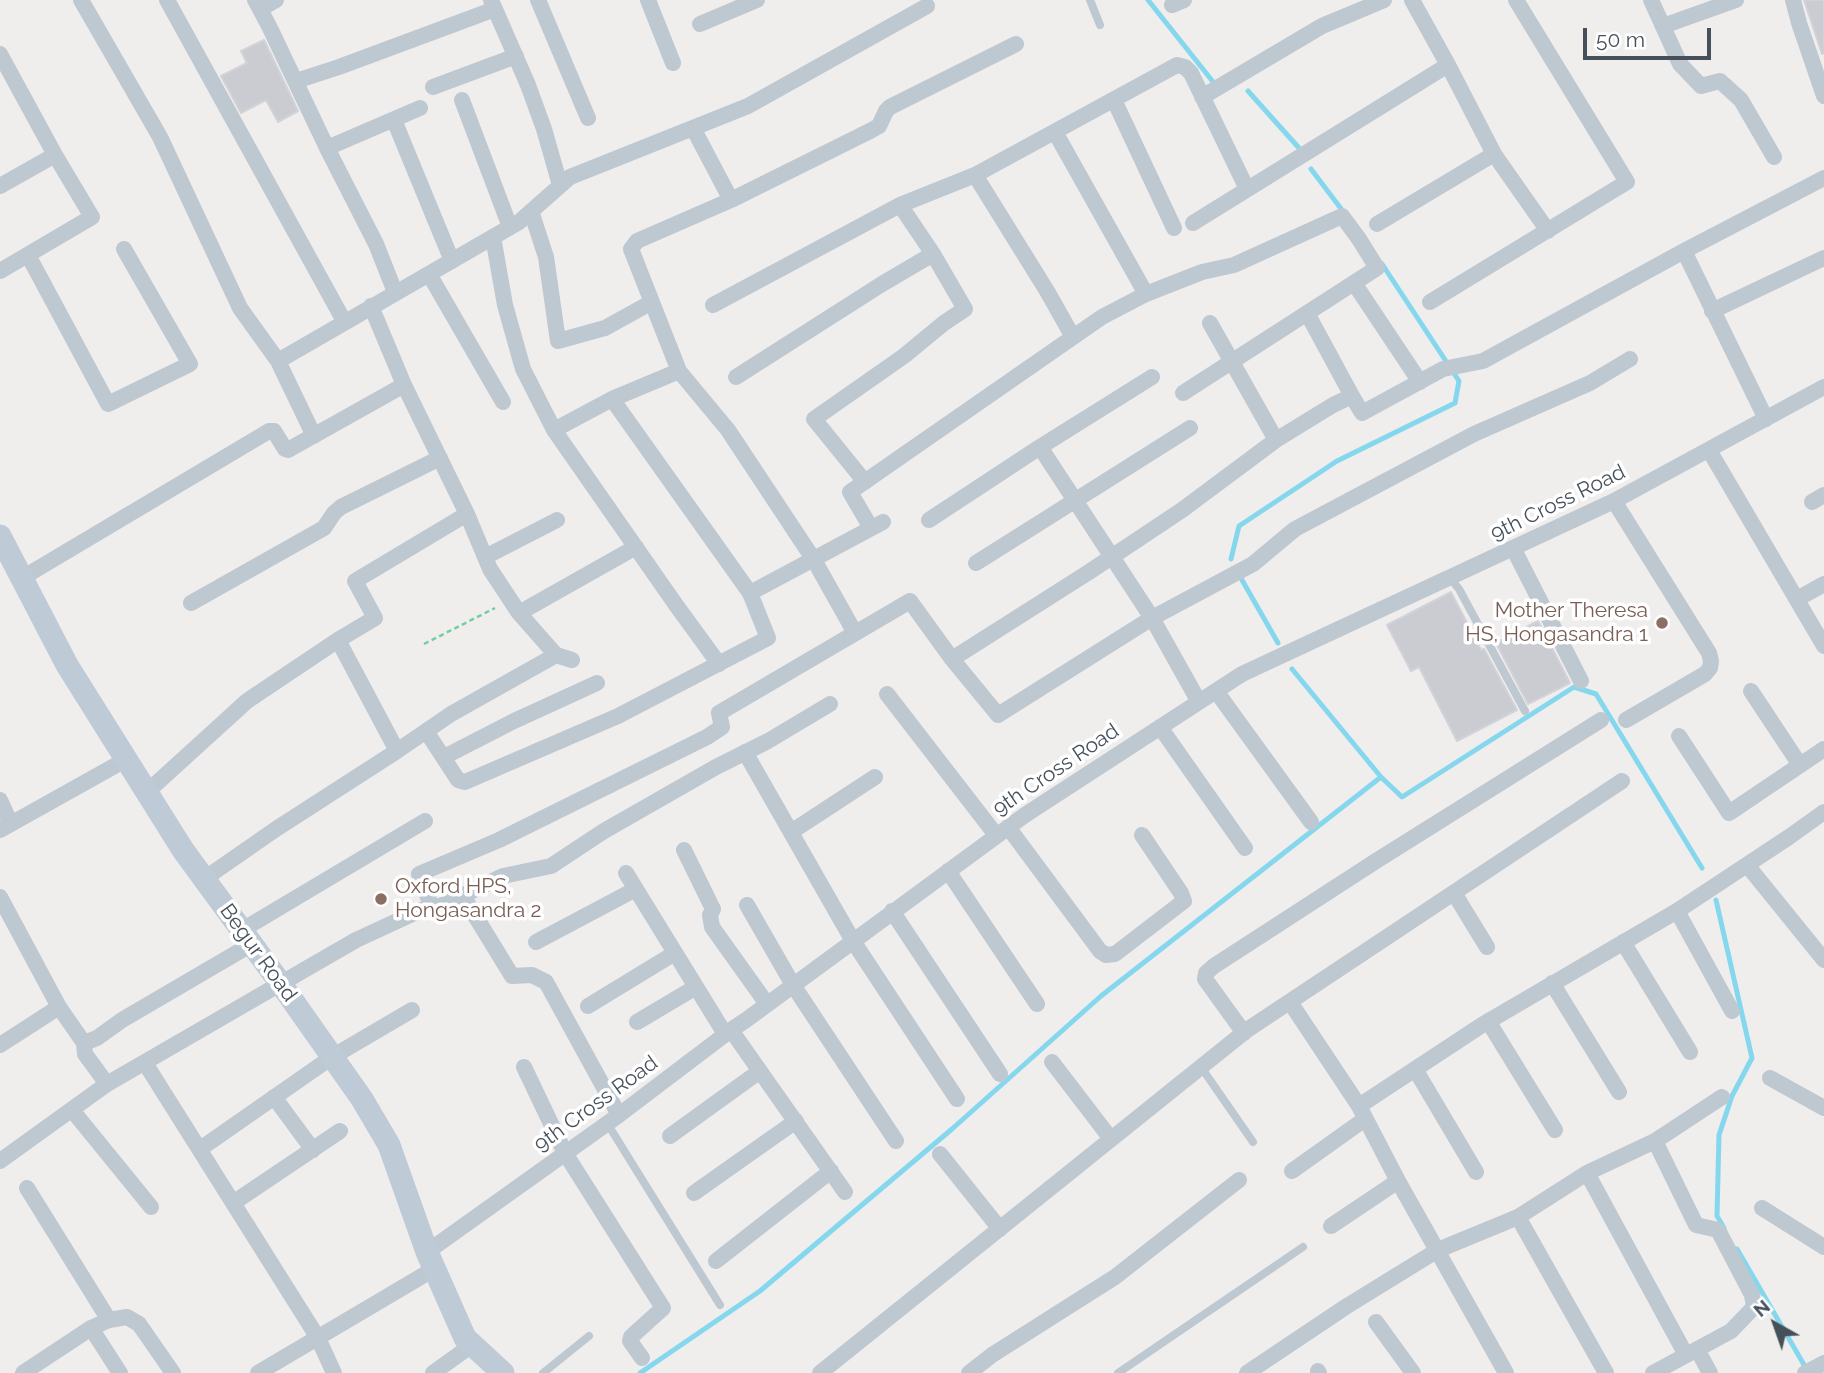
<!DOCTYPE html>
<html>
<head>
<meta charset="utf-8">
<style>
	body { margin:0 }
	#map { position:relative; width:1824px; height:1373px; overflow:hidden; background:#f0eded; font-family:Raleway,sans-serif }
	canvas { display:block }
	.north { position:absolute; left:1740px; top:1289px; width:70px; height:70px; -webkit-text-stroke:5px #fff; paint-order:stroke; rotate:320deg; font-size:19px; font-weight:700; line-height:28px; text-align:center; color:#45505b }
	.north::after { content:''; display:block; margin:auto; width:24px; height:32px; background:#45505b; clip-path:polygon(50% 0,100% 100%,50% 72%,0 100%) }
	.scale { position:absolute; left:1583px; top:28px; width:128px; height:32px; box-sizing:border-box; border:4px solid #45505b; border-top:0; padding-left:9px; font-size:21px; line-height:24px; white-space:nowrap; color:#45505b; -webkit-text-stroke:5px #fff; paint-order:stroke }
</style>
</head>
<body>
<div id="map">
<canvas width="1824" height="1373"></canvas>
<div class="north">N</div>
<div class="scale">50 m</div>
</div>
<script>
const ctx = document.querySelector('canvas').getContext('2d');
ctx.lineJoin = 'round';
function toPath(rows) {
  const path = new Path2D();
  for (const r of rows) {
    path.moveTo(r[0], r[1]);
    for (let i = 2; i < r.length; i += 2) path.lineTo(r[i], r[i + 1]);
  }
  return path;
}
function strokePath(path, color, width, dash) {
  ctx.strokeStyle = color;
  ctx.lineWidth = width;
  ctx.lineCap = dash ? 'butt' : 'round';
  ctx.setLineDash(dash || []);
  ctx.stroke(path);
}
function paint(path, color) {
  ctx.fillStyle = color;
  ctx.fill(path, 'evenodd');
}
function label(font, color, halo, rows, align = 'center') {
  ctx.font = font + ' Raleway,sans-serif';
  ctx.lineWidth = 7;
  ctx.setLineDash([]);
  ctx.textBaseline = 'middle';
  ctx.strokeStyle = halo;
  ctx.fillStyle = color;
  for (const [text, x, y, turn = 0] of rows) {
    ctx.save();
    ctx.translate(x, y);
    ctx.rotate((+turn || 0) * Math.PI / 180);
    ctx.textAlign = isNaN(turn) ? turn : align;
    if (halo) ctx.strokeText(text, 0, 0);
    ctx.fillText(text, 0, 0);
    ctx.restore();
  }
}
strokePath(toPath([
	[1148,0,1214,83],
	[1248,91,1299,148],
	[1311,169,1345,214],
	[1231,559,1239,526,1337,461,1455,403,1459,381,1382,264],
	[1242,580,1278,643],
	[1292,669,1381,777,1402,797,1574,687,1596,694,1702,868],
	[1716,900,1752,1058,1732,1096,1719,1135,1717,1216,1724,1228],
	[1737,1249,1807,1370],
	[640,1373,760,1291,952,1129,1101,996,1381,777]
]), '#85d7ee', 5);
const building = toPath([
	[1804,0,1824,0,1824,53,1822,54,1804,0],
	[264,40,298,111,278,122,266,100,241,113,221,76,247,63,241,51,264,40],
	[1451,592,1481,650,1484,649,1517,710,1457,741,1419,667,1411,671,1387,625,1451,592],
	[1538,621,1570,683,1528,704,1496,643,1538,621]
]);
paint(building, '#caccd2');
strokePath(building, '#d1d3d9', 2);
strokePath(toPath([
	[424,644,495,608]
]), '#71cfa2', 2.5, [5, 3.5]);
strokePath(toPath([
	[1090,0,1100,25],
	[1449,577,1459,589,1525,711],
	[1201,1067,1253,1142],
	[607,1123,720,1305],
	[543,1373,589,1336],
	[1118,1373,1303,1247]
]), '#bdc8d0', 8);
strokePath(toPath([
	[81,0,160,137,240,308,278,361,314,436],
	[167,0,344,321],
	[255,0,269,26,327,148,376,244,395,292],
	[491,0,528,85,544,129,560,185],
	[538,0,588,118],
	[648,0,673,63],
	[1412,0,1448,65],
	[1651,0,1680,64,1701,86,1720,81,1741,100,1774,157],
	[1793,0,1799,23,1824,96],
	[1172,5,1184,0],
	[260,9,276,0],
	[700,24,757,0],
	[1663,26,1736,0],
	[0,54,55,155,92,217,0,271],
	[296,81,339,67,495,9],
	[433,87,516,56],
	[1202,97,1322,26,1384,0],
	[462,100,510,227],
	[1114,100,1174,228],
	[394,120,452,261],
	[693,128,731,200],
	[1055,132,1146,294],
	[327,148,420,108],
	[975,175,1047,291,1073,337],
	[0,186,55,155],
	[531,211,546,257,558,341,605,328,652,302],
	[1193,223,1448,65,1494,154,1548,231],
	[1377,224,1494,154],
	[493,237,505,305,523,369,554,430,676,605,719,664],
	[1684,251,1766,419],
	[28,255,108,404,190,364,124,249],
	[429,274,503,402],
	[1354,283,1420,382],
	[1430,302,1627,182,1516,0],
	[713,305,900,205,975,175,1177,65,1185,67,1191,73,1247,189],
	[371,306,404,385,467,514,490,569,519,613,556,655,572,660],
	[1712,311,1824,258],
	[1307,313,1352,396],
	[1210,323,1276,440],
	[278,361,519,222,570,177,748,106,927,6],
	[736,377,882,284,933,254,900,205],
	[554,430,612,399,679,371],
	[1040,447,1152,618,1199,702],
	[1709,450,1824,646],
	[865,482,814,419,904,356,944,323,965,309,933,254],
	[1614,501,1709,653,1711,661,1710,668,1705,674,1626,720],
	[1812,502,1824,495],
	[929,520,1040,447,1152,377],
	[871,528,850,492,1102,317,1146,294,1202,272,1234,265,1342,216,1359,239,1377,268,1183,393],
	[1513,548,1581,681],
	[485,557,557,520],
	[976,563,1190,428],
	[22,578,269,431,274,431,285,449,288,450,404,385],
	[750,593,883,522],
	[1797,599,1824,584],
	[191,603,324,528,334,513,341,507,440,458],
	[519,613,636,547],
	[855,633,814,560,728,430,679,371,631,249,637,241,731,200,870,131,879,126,886,111,890,107,1016,44],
	[338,640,397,751],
	[952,659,1089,572,1182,510,1276,440,1333,405,1352,396,1362,413,1443,369,1483,361,1684,251,1824,178],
	[1216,691,1311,822],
	[1751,691,1800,765],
	[887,694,996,835],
	[1160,727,1245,848],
	[426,731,458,780,465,782,618,716,768,638,750,593,612,399],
	[1679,736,1729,813,1824,749],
	[745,752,853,941,957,1099],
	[444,757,514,721,597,683],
	[147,792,247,701,338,640,375,618,355,581,467,514],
	[0,800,11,824],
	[1008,827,1100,951,1106,955,1115,954,1184,901,1181,893,1142,835],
	[0,830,127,759],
	[791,832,875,777],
	[684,850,713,909,710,915,712,927,767,1004],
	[1747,865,1824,960],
	[948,871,1037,1004],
	[626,873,725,1034],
	[204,879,276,829,397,751,451,714,556,655],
	[1454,893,1487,947],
	[463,896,512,976,532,975,546,982,619,1115],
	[0,897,59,1007,84,1043,97,1038,122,1020,252,944],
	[747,905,793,985,896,1141],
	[432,908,419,874,499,840,707,737,722,727,719,713,910,601,952,659,998,715,1152,618,1253,564,1295,529,1474,434,1590,383,1630,359],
	[892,911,1000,1074],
	[1677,911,1732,1011],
	[242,930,425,821],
	[536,942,636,889],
	[1623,942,1690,1052],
	[1552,983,1619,1092],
	[1290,1002,1359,1106,1398,1181,1506,1373],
	[588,1006,675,953],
	[1488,1021,1555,1130],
	[637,1022,696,987],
	[731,1030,845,1192],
	[1244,1033,1205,979,1206,973,1214,966,1376,861,1601,720],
	[84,1043,85,1054,107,1084],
	[0,1045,59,1007],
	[1052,1062,1111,1139],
	[145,1063,318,1338,334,1373],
	[524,1067,565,1153,663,1308,631,1337,630,1341,642,1358],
	[1415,1069,1476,1172],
	[1770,1078,1824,1108],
	[274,1097,313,1150],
	[1359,1106,1482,1025,1677,911,1789,837,1824,812],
	[72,1110,151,1207],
	[670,1136,760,1071],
	[200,1149,332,1057,412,1010],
	[940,1154,1000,1229],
	[0,1161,107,1084,356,940,421,910,443,905,503,876,551,866,604,831,716,767,768,741,830,704],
	[1292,1171,1365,1119],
	[1587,1173,1686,1355],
	[694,1193,796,1121],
	[233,1203,340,1131],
	[1762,1208,1824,1247],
	[1518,1217,1606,1373],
	[1331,1226,1398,1181],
	[427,1252,619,1115,731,1030,746,1020,1025,815,1242,674,1614,501,1824,387],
	[716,1261,831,1171],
	[109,1320,127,1317,139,1324,173,1373],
	[1376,1322,1413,1373],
	[91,1328,120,1373],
	[1697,1349,1710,1373],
	[1318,1371,1319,1373],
	[23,1373,91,1328,109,1320,27,1188],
	[258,1373,434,1269],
	[433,1373,472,1345],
	[820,1373,1247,1030,1622,781],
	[969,1373,992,1355,1115,1277,1239,1180],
	[1247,1373,1347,1306,1438,1250,1518,1217,1587,1173,1655,1141,1722,1097],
	[1653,1373,1731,1331,1754,1307,1752,1295,1718,1230,1696,1225,1655,1141],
	[1805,1373,1824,1363]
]), '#bdc8d0', 16);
strokePath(toPath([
	[0,536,67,665,183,850,281,984,362,1099,389,1145,427,1252,465,1338,503,1373]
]), '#bfcad7', 23);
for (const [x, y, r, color] of [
	[1662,623,7,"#8d6e63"],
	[381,899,7,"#8d6e63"]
]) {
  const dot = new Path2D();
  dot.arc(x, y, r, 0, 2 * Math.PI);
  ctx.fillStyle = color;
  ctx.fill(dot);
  strokePath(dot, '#fff', 2.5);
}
label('21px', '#45505b', '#fff', [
	["9th Cross Road",1558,503,-26],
	["9th Cross Road",1056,770,-34],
	["Begur Road",258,953,54],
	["9th Cross Road",596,1104,-36]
]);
label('21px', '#785e54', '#fff', [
	["Mother Theresa",1648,611],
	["HS, Hongasandra 1",1648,635],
	["Oxford HPS,",395,887,"left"],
	["Hongasandra 2",395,911,"left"]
], 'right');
</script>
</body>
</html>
